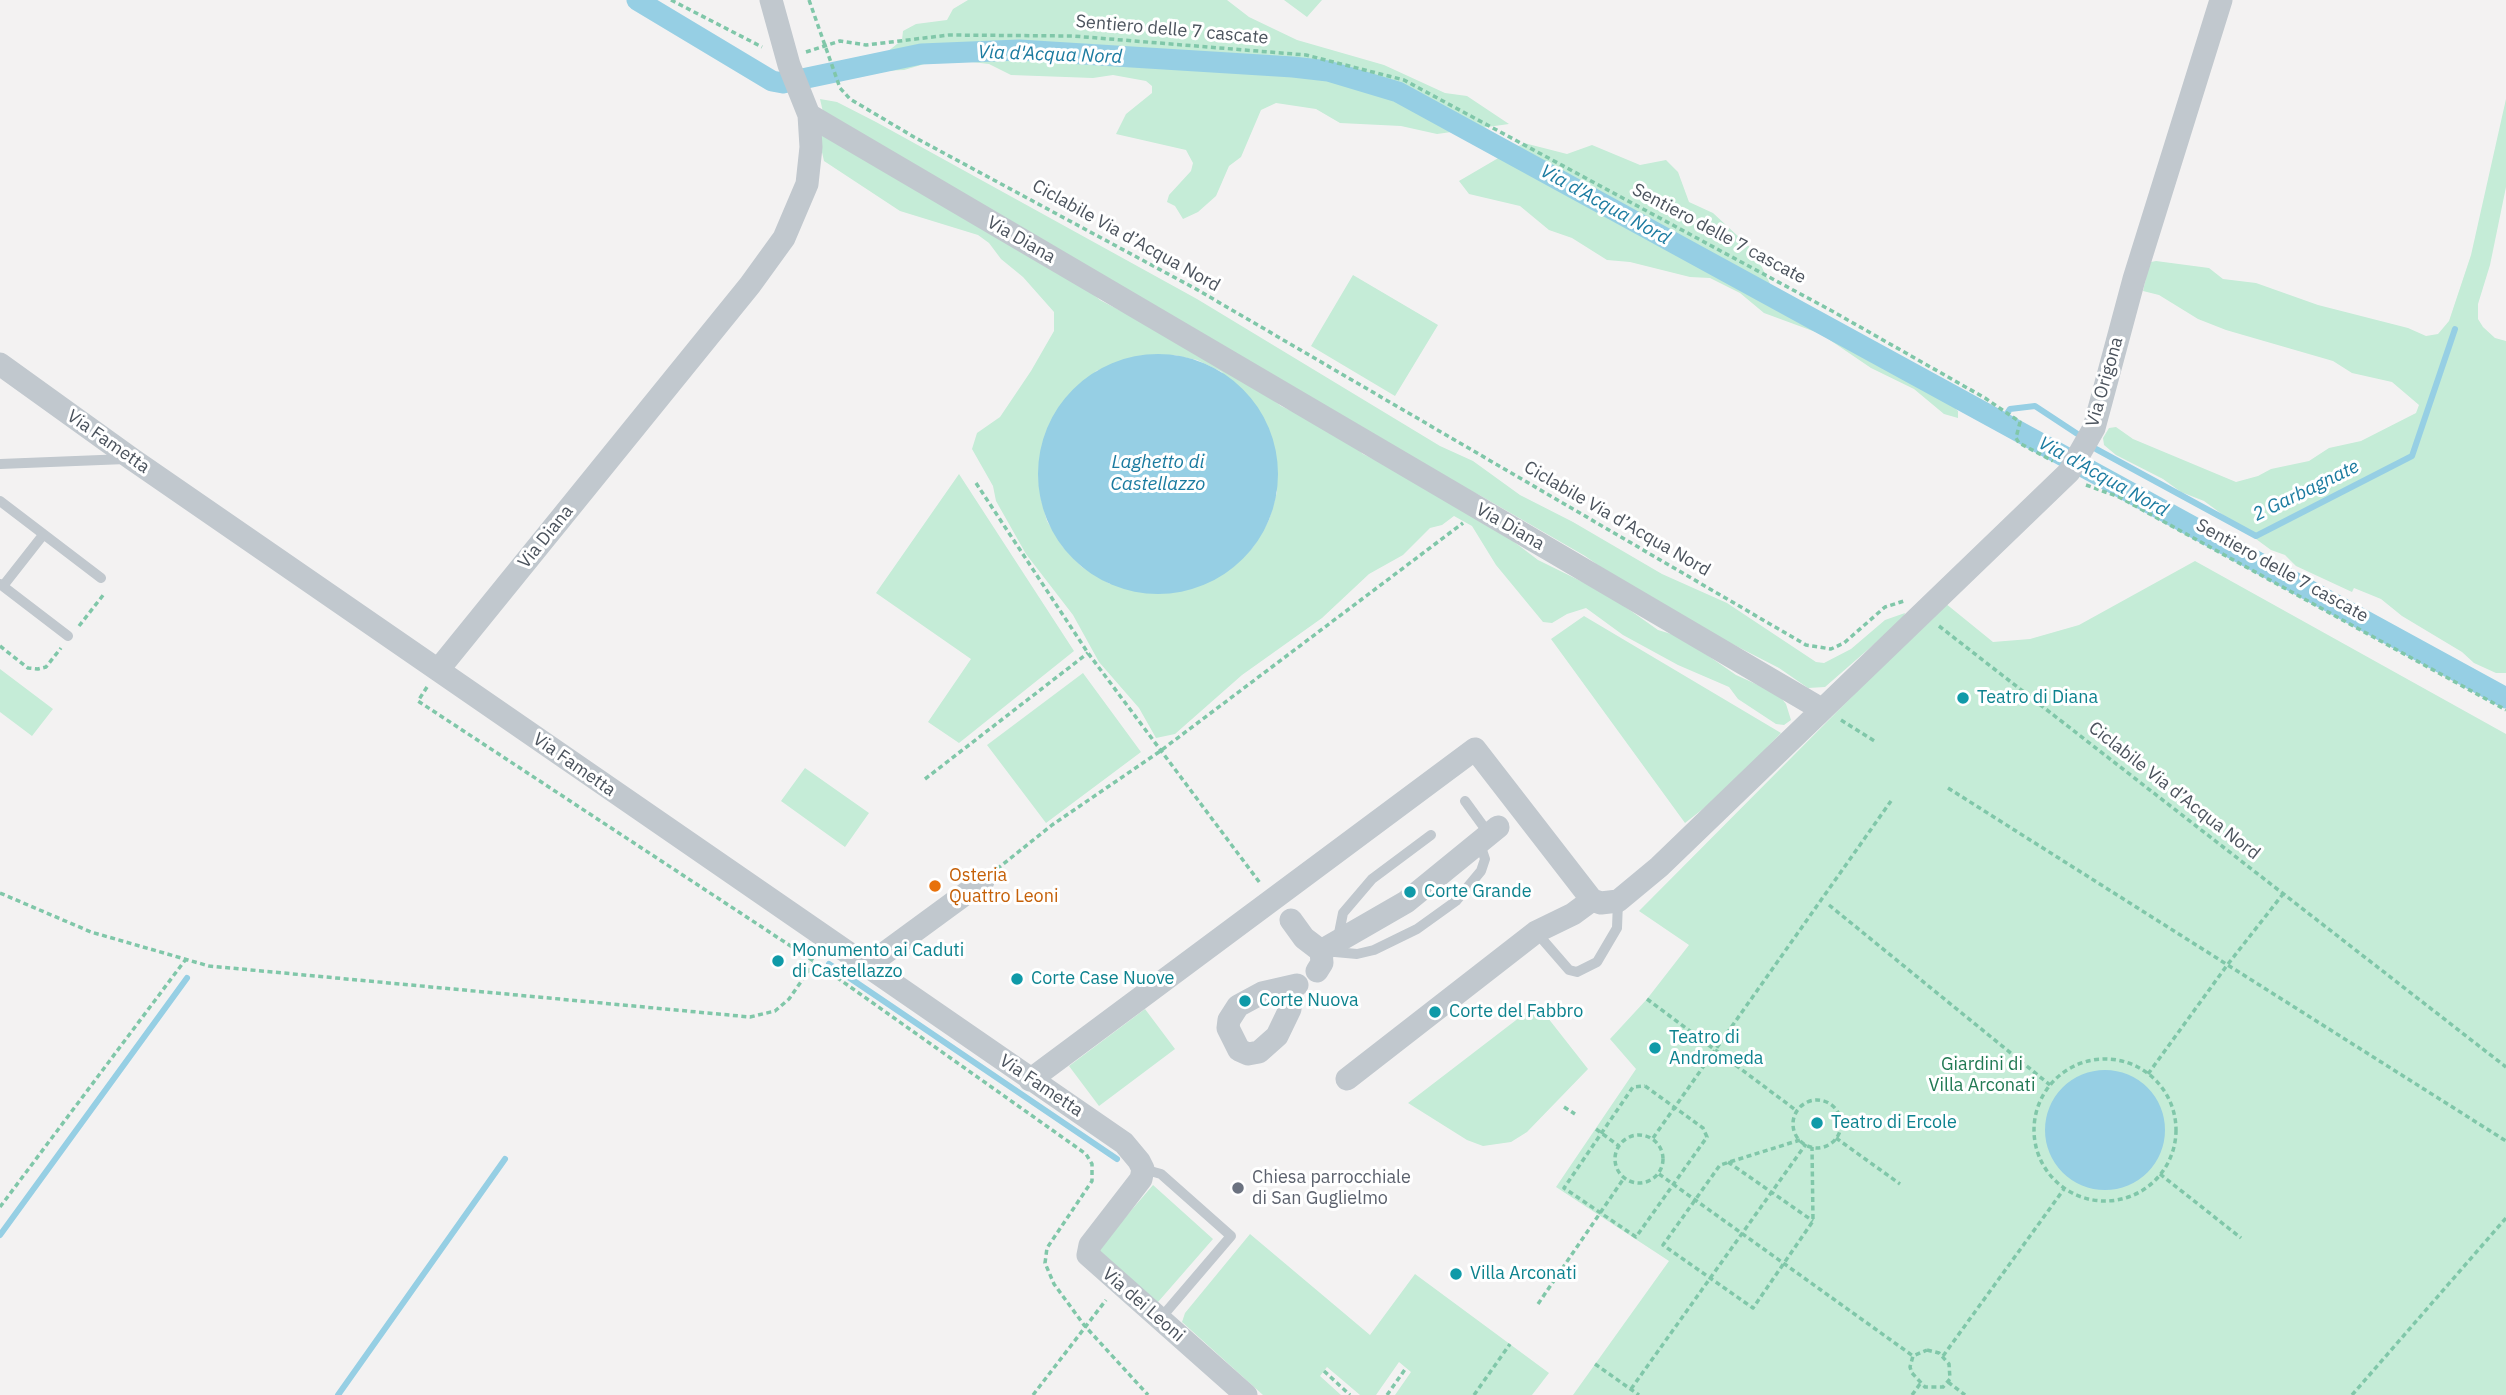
<!DOCTYPE html>
<html>
<head>
<meta charset="utf-8">
<style>
	body { margin:0 }
	canvas { display:block; background:#f3f2f2 }
</style>
</head>
<body>
<canvas width="2506" height="1395"></canvas>
<script>
const ctx = document.querySelector('canvas').getContext('2d');
ctx.lineJoin = 'round';
function paint(path, color) {
  ctx.fillStyle = color;
  ctx.fill(path, 'evenodd');
}
function toPath(rows) {
  const path = new Path2D();
  for (const r of rows) {
    if (r.length === 3) {
      path.moveTo(r[0] + r[2], r[1]);
      path.arc(r[0], r[1], r[2], 0, 2 * Math.PI);
      continue;
    }
    path.moveTo(r[0], r[1]);
    for (let i = 2; i < r.length; i += 2) path.lineTo(r[i], r[i + 1]);
  }
  return path;
}
function strokePath(path, color, width, dash) {
  ctx.strokeStyle = color;
  ctx.lineWidth = width;
  ctx.lineCap = dash ? 'butt' : 'round';
  ctx.setLineDash(dash || []);
  ctx.stroke(path);
}
function label(font, color, halo, rows, align = 'center') {
  ctx.font = font + ' "IBM Plex Sans",sans-serif';
  ctx.lineWidth = 6;
  ctx.setLineDash([]);
  ctx.textBaseline = 'middle';
  ctx.strokeStyle = halo;
  ctx.fillStyle = color;
  for (const [text, x, y, turn = 0] of rows) {
    ctx.save();
    ctx.translate(x, y);
    ctx.rotate((+turn || 0) * Math.PI / 180);
    ctx.textAlign = isNaN(turn) ? turn : align;
    if (halo) ctx.strokeText(text, 0, 0);
    ctx.fillText(text, 0, 0);
    ctx.restore();
  }
}
paint(toPath([
	[968,0,1227,0,1249,17,1297,40,1384,65,1445,93,1467,96,1509,124,1437,134,1401,126,1340,123,1316,109,1276,103,1261,110,1241,157,1229,166,1216,196,1198,212,1183,219,1175,206,1167,202,1169,195,1191,171,1193,163,1186,150,1116,134,1126,114,1152,93,1152,86,1146,81,1113,75,1093,78,1011,75,989,64,955,60,938,60,904,70,862,72,902,40,903,31,916,24,947,20,953,9],
	[1284,0,1322,0,1307,17],
	[820,99,837,102,876,122,1197,299,1440,446,1473,461,1520,495,1573,522,1662,574,1727,603,1816,662,1824,663,1851,649,1885,620,1905,613,1903,619,1825,687,1808,688,1779,668,1703,629,1622,582,1585,556,1481,496,1425,469,823,112],
	[2506,99,2506,187,2490,265,2478,304,2478,319,2483,327,2495,338,2506,341,2506,673,2496,673,2474,663,2462,652,2402,616,2381,599,2354,588,2352,592,2296,566,2285,555,2271,550,2204,501,2181,492,2163,479,2116,455,2104,445,2103,438,2109,428,2116,427,2133,439,2236,482,2258,476,2271,469,2309,461,2329,448,2361,441,2416,413,2419,405,2392,382,2352,373,2333,361,2226,330,2198,319,2159,295,2143,291,2148,269,2151,262,2156,261,2209,268,2223,279,2256,283,2318,305,2408,328,2426,336,2438,334,2449,321,2471,255],
	[825,131,1072,277,1100,300,1237,372,1281,406,1342,435,1363,454,1406,475,1509,538,1538,560,1607,594,1658,630,1681,637,1736,675,1778,694,1786,704,1791,720,1784,725,1776,724,1738,699,1729,687,1678,665,1623,635,1586,608,1567,614,1552,623,1543,622,1496,565,1472,526,1454,516,1442,525,1430,528,1403,555,1369,574,1322,618,1242,675,1175,734,1156,738,1139,708,1099,662,1073,615,1026,554,996,501,993,486,972,449,977,433,1000,417,1031,371,1054,331,1054,312,1023,277,1001,259,989,243,978,235,900,211,824,161,819,139],
	[1174,355,1197,360,1222,372,1277,492,1269,520,1253,547,1232,568,1110,584,1082,567,1063,547,1047,521,1040,495,1096,371,1138,356],
	[1524,143,1567,154,1592,145,1640,165,1666,160,1678,172,1689,202,1713,213,1754,251,1778,300,1791,312,1925,387,1952,405,1958,411,1958,418,1944,414,1914,389,1871,368,1821,334,1764,313,1740,293,1710,278,1690,277,1630,262,1607,260,1572,238,1549,230,1520,206,1469,194,1459,181],
	[1353,275,1438,325,1395,396,1311,346],
	[959,474,1074,651,959,743,928,722,971,659,876,593],
	[2195,561,2506,734,2506,1395,1573,1395,1669,1261,1556,1187,1636,1069,1610,1039,1647,999,1689,945,1639,911,1945,603,1993,642,2030,639,2079,625],
	[1584,616,1781,733,1722,794,1685,823,1551,639],
	[0,669,53,709,32,736,0,712],
	[1083,673,1141,752,1046,823,987,745],
	[805,768,869,813,845,847,781,801],
	[1537,1004,1588,1069,1527,1132,1511,1142,1483,1146,1467,1140,1408,1103],
	[1145,1009,1175,1049,1099,1106,1069,1066],
	[1153,1185,1213,1239,1158,1302,1100,1255,1099,1248],
	[1250,1234,1370,1335,1415,1274,1549,1373,1532,1395,1395,1395,1411,1372,1399,1362,1376,1395,1360,1395,1327,1367,1320,1376,1341,1395,1263,1395,1182,1322,1185,1313]
]), '#c5ecd7');
paint(toPath([
	[1158,474,120],
	[2105,1130,60]
]), '#96cfe4');
strokePath(toPath([
	[2002,421,2010,409,2035,406,2079,435],
	[2096,449,2256,536,2412,456,2455,329],
	[829,964,1117,1159],
	[0,1235,187,978],
	[338,1395,505,1159]
]), '#96cfe4', 6);
strokePath(toPath([
	[637,0,772,81,783,83,921,54,1019,50,1293,67,1328,71,1398,92,2506,698]
]), '#96cfe4', 21);
strokePath(toPath([
	[671,0,762,47],
	[809,0,840,88,850,99,914,137,1196,289,1806,645,1831,649,1844,643,1885,607,1904,601],
	[806,52,840,41,866,45,949,35,1073,36,1306,55,1404,80,1832,311,1985,398,2020,422,2016,438,2019,443,2053,461],
	[976,483,1088,653,1260,883],
	[2086,485,2119,497,2506,710],
	[79,626,104,594],
	[1939,626,2506,1067],
	[0,646,28,668,38,669,46,667,61,648],
	[427,687,418,701,815,962,1086,1154,1092,1164,1092,1181,1047,1248,1045,1263,1054,1284,1084,1325,1148,1395],
	[1841,720,1876,742],
	[925,779,1088,653],
	[1948,788,2506,1141],
	[997,869,1052,825,1159,752,1463,523],
	[0,893,91,932,209,966,750,1017,775,1011,789,999,814,963],
	[1829,905,2050,1085],
	[1647,999,1797,1111],
	[2105,1130,71],
	[2148,1074,2228,964,2283,894],
	[1645,1086,1703,1128,1707,1137,1636,1237,1564,1188,1633,1087,1645,1086],
	[1817,1124,24],
	[1564,1107,1575,1114],
	[1596,1129,1619,1146],
	[1639,1159,24],
	[1653,1138,1891,801],
	[1836,1138,1900,1184],
	[1800,1140,1720,1165,1663,1245,1753,1308,1813,1221,1812,1147],
	[1728,1162,1813,1221],
	[1659,1174,1913,1356],
	[2160,1174,2241,1238],
	[0,1207,186,959],
	[1538,1304,1624,1178],
	[1927,1350,1939,1353,1949,1364,1950,1379,1943,1387,1925,1387,1912,1373,1910,1367,1913,1356,1927,1350],
	[1943,1356,2064,1189],
	[1595,1364,1639,1395],
	[1324,1371,1350,1395],
	[1948,1382,1965,1395],
	[1631,1389,1806,1144],
	[1033,1395,1106,1300],
	[1387,1395,1406,1368],
	[1474,1395,1510,1344],
	[1912,1395,1920,1384],
	[2352,1395,2506,1218]
]), '#80c7a9', 3.5, [5, 3.5]);
strokePath(toPath([
	[0,464,126,459],
	[0,501,101,578],
	[0,584,68,636],
	[3,586,43,535],
	[1465,801,1489,834],
	[1536,932,1569,970,1577,972,1597,962,1617,928,1618,901],
	[1338,938,1343,913,1372,879,1431,835],
	[1324,951,1357,954,1374,950,1417,929,1456,901,1481,871,1485,859,1479,841],
	[1143,1169,1161,1174,1231,1236,1160,1319]
]), '#c1c8ce', 10);
strokePath(toPath([
	[771,0,789,65,809,115],
	[0,364,132,459,1124,1143,1139,1161,1143,1169,1141,1179,1090,1245,1088,1255,1246,1395],
	[438,670,750,285,784,238,807,184,811,147,809,115,1821,709],
	[1291,920,1304,938,1321,951,1406,902,1498,827],
	[867,966,983,881],
	[1317,971,1322,963,1321,951],
	[1292,987,1290,1009,1277,1036,1259,1052,1248,1054,1239,1050,1228,1028,1229,1020,1238,1006,1262,993,1297,985],
	[1347,1079,1536,932,1573,914,1592,900],
	[1030,1080,1475,749,1592,900,1601,903,1618,901,1659,867,2069,472,2094,428,2134,279,2221,0]
]), '#c1c8ce', 23);
for (const [x, y, r, color] of [
	[1963,698,7,"#0f9aa8"],
	[935,886,7,"#e8710a"],
	[1410,892,7,"#0f9aa8"],
	[778,961,7,"#0f9aa8"],
	[1017,979,7,"#0f9aa8"],
	[1245,1001,7,"#0f9aa8"],
	[1435,1012,7,"#0f9aa8"],
	[1655,1048,7,"#0f9aa8"],
	[1817,1123,7,"#0f9aa8"],
	[1238,1188,7,"#6b7280"],
	[1456,1274,7,"#0f9aa8"]
]) {
  const dot = new Path2D();
  dot.arc(x, y, r, 0, 2 * Math.PI);
  ctx.fillStyle = color;
  ctx.fill(dot);
  strokePath(dot, '#fff', 2.5);
}
label('18px', '#4b535d', '#fff', [
	["Sentiero delle 7 cascate",1172,30,5],
	["Sentiero delle 7 cascate",1719,234,28],
	["Ciclabile Via d’Acqua Nord",1126,236,29],
	["Via Diana",1021,240,30],
	["Via Origona",2105,382,-74],
	["Via Fametta",108,442,35],
	["Ciclabile Via d’Acqua Nord",1617,519,30],
	["Via Diana",1510,527,30],
	["Via Diana",546,537,-51],
	["Sentiero delle 7 cascate",2282,571,29],
	["Via Fametta",574,765,35],
	["Ciclabile Via d’Acqua Nord",2174,791,38],
	["Via Fametta",1041,1086,34],
	["Via dei Leoni",1143,1305,41]
]);
label('18px', '#0d838f', '#fff', [
	["Teatro di Diana",1977,698],
	["Corte Grande",1424,892],
	["Monumento ai Caduti",792,951],
	["di Castellazzo",792,972],
	["Corte Case Nuove",1031,979],
	["Corte Nuova",1259,1001],
	["Corte del Fabbro",1449,1012],
	["Teatro di",1669,1038],
	["Andromeda",1669,1059],
	["Teatro di Ercole",1831,1123],
	["Villa Arconati",1470,1274]
], 'left');
label('18px', '#c56008', '#fff', [
	["Osteria",949,876],
	["Quattro Leoni",949,897]
], 'left');
label('18px', '#217953', '#fff', [
	["Giardini di",1982,1065],
	["Villa Arconati",1982,1086]
]);
label('18px', '#5b616d', '#fff', [
	["Chiesa parrocchiale",1252,1178],
	["di San Guglielmo",1252,1199]
], 'left');
label('italic 19px', '#1b7ba0', '#fff', [
	["Via d'Acqua Nord",1050,55,2],
	["Via d'Acqua Nord",1605,205,29],
	["Laghetto di",1158,463],
	["Castellazzo",1158,485],
	["Via d'Acqua Nord",2103,477,29],
	["2 Garbagnate",2306,491,-26]
]);
</script>
</body>
</html>
